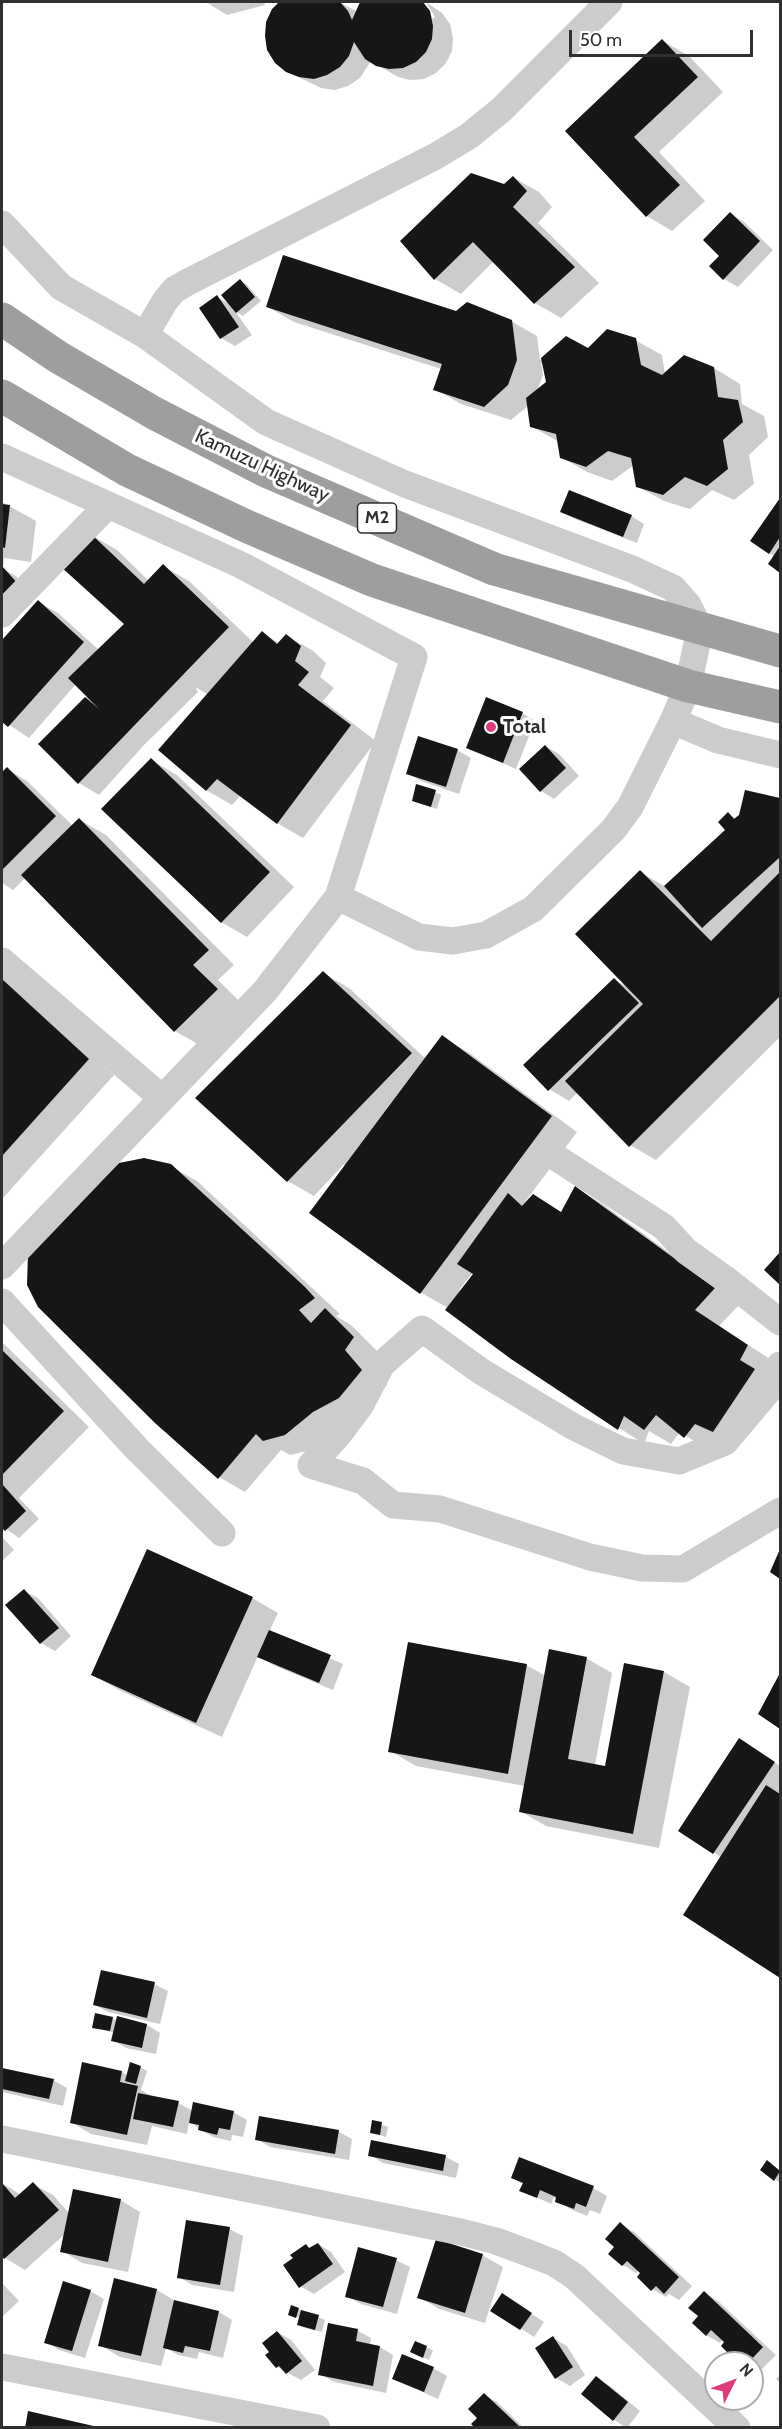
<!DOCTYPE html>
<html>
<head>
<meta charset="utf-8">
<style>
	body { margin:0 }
	#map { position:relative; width:782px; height:2429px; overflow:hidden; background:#fff; font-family:Cabin,sans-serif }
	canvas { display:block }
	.frame { position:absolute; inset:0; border:3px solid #2f2f2f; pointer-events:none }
	.north { position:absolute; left:704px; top:2351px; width:60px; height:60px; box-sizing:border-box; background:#fff; border:2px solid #acacac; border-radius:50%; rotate:48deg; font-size:16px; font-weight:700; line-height:24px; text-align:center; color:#2f2f2f }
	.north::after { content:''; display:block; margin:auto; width:21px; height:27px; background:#d93e7a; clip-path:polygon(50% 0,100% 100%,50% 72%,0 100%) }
	.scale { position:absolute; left:569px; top:30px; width:184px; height:27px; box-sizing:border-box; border:3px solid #2f2f2f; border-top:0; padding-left:8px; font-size:18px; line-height:21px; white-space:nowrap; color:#2f2f2f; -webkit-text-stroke:4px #fff; paint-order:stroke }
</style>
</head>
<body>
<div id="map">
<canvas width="782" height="2429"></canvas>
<div class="frame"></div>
<div class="north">N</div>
<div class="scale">50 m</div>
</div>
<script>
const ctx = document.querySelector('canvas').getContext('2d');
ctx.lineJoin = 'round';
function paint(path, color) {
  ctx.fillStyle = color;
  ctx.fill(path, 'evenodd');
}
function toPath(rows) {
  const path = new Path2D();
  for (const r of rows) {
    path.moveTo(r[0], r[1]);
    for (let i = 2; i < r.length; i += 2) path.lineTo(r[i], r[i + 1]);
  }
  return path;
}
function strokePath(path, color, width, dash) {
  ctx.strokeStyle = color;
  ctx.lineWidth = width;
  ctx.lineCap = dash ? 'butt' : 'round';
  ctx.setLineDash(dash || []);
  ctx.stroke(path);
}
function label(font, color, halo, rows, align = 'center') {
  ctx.font = font + ' Cabin,sans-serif';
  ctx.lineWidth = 6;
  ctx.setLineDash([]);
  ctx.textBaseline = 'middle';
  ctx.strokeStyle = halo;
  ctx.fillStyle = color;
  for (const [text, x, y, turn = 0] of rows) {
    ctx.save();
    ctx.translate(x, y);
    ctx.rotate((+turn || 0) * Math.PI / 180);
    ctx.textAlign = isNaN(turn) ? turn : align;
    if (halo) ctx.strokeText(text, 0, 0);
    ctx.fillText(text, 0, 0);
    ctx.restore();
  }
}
paint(toPath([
	[206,2,264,2,265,5,227,15],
	[281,2,339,2,356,11,362,2,422,2,433,19,435,17,426,2,442,13,450,24,453,38,452,51,446,63,436,73,424,79,410,80,398,77,371,61,360,78,348,86,335,90,321,88,286,71,273,9],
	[663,41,689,56,723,92,659,152,705,201,672,231,647,216,567,131],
	[514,178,539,192,552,207,538,223,599,283,561,318,535,303,494,261,461,294,435,279,402,242,505,186],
	[731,214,744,222,773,250,738,287,724,279,721,256],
	[240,281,247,285,261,301,243,316,235,311,252,335,235,346,221,338,217,297,229,304],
	[268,307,456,313,511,321,537,336,540,360,566,337,588,349,635,340,662,355,665,374,714,368,740,384,742,404,764,416,768,437,749,455,754,484,734,500,712,490,690,509,664,501,637,486,634,465,612,481,587,472,561,457,559,442,531,426,529,405,511,420,461,404,435,389,441,369,294,322],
	[541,363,543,363,547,382,537,391,543,375],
	[2,502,36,521,31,562,4,558,3,569,16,576,32,594,2,621],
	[780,502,780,571,770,563,775,556,769,553],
	[562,512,631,516,644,524,637,543,575,519],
	[91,535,117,550,149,581,163,566,189,581,254,643,262,633,279,643,286,636,312,650,326,663,320,677,334,688,323,701,376,741,303,838,277,823,241,795,232,805,206,790,209,695,195,687,198,692,144,745,99,795,79,783,40,744,88,696,76,684,29,738,2,720,2,643,38,602,58,613,99,650,126,623],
	[522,713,535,721,516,769,468,748],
	[545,746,559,754,579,776,554,799,541,791],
	[457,750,471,758,459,794,421,781,408,773],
	[151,760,177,775,294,887,247,937,221,922],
	[7,769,27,781,73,826,80,820,106,835,234,965,218,980,243,1005,201,1046,175,1031,25,878,13,890,2,883,2,774],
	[435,792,441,795,437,809,413,801],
	[746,792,780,800,780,1037,656,1160,630,1145,578,1092,569,1101,549,1089,615,980,628,987,640,872,666,887,728,830,728,814,737,819,740,815],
	[2,972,114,1075,2,1199],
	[323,973,349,988,426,1059,442,1037,468,1052,577,1132,525,1202,527,1203,562,1213,576,1188,601,1203,740,1304,719,1326,773,1361,711,1452,680,1432,671,1444,649,1431,644,1444,512,1358,448,1308,420,1292,344,1164,314,1196,288,1181],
	[473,1272,476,1273,462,1291,459,1290],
	[170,1166,197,1181,340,1314,336,1316,351,1325,379,1353,370,1366,387,1385,365,1412,311,1450,290,1455,281,1450,245,1492,219,1477],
	[2,1342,89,1427,19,1498,39,1519,19,1538,2,1526],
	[2,1537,14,1550,2,1561],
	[24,1591,38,1598,71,1636,55,1651,41,1643,8,1605],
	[252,1598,278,1613,269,1632,343,1664,333,1690,273,1665,258,1656,222,1737,119,1690,93,1675],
	[586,1658,612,1673,595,1765,606,1767,664,1672,690,1687,659,1848,546,1826,520,1811,525,1786,416,1766,390,1751,526,1665,546,1676],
	[780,1676,780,1727,760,1714],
	[740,1740,780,1766,780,1976,685,1915,721,1857,680,1831],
	[154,1984,168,1991,160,2024,108,2012,95,2005],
	[112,2018,117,2021,147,2025,160,2033,156,2054,126,2048,113,2040,114,2033,94,2027],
	[83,2064,122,2072,128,2076,140,2067,147,2071,141,2090,155,2098,178,2103,193,2111,233,2112,247,2120,243,2137,232,2135,231,2141,213,2137,189,2122,187,2134,152,2126,147,2145,91,2134,71,2122],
	[2,2069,53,2080,67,2088,63,2106,2,2092],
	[374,2122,388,2127,386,2137,372,2132],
	[339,2132,352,2139,349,2160,270,2147,257,2139],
	[370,2155,446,2157,459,2164,456,2178,383,2163],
	[520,2159,593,2188,607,2196,600,2214,590,2210,587,2216,570,2209,554,2197,551,2204,521,2190,524,2184,512,2178],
	[774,2166,780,2171,780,2183,762,2169],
	[2,2183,21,2195,33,2184,53,2195,70,2214,120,2200,140,2212,128,2272,82,2263,62,2251,66,2233,25,2270,5,2258,2,2254],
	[620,2224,634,2232,692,2286,679,2300,669,2294,666,2297,652,2289,639,2270,636,2273,623,2265,610,2254,616,2247],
	[229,2229,243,2236,234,2292,192,2285,179,2277],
	[318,2244,331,2252,345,2272,314,2294,300,2286,306,2246,311,2249],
	[482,2255,503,2267,485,2323,439,2309,419,2297],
	[396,2260,410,2267,397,2314,361,2304,347,2296],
	[2,2283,19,2301,2,2317],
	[157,2290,177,2302,219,2312,232,2320,223,2358,199,2352,197,2359,178,2355,166,2348,161,2366,120,2357,100,2345],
	[90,2291,104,2299,85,2358,59,2350,46,2342],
	[704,2293,718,2301,776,2355,762,2369,752,2363,744,2363,736,2359,723,2346,726,2342,723,2339,720,2343,706,2335,700,2316],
	[515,2303,544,2322,534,2337,492,2310],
	[298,2309,325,2320,322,2332,305,2328,299,2324,304,2319,289,2315],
	[329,2325,358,2331,371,2338,370,2345,380,2347,393,2355,386,2393,334,2382,320,2374],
	[277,2332,291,2340,315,2370,301,2380,277,2367],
	[553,2338,567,2346,585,2375,570,2386,556,2378],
	[427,2347,433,2351,429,2360,418,2355],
	[433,2368,447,2376,438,2399,394,2379],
	[780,2375,780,2383,776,2379],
	[596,2378,610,2386,640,2411,627,2428,614,2420],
	[484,2395,497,2402,524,2428,477,2428]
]), '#0003');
paint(toPath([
	[279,2,340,2,348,11,352,20,360,2,423,2,430,11,433,26,432,39,426,52,416,62,403,68,389,69,376,66,365,59,354,42,349,56,340,67,327,75,314,79,299,77,286,72,275,63,267,50,265,36,266,22,272,9],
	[662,39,698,77,634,137,680,185,646,217,565,131],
	[471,173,504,184,513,176,527,191,513,207,575,267,534,304,473,242,434,280,400,241],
	[730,212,760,241,723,280,709,266,719,256,703,240],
	[283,255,456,311,467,302,512,320,517,360,508,385,484,407,433,390,442,364,266,307],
	[240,279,255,297,236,313,221,295],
	[217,295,239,327,220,339,199,308],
	[607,329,636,338,641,365,662,375,684,355,714,367,718,397,738,400,743,422,723,440,728,469,707,486,685,477,663,495,636,487,631,458,608,451,586,467,560,458,556,434,530,427,526,398,546,382,541,358,566,336,588,348],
	[569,490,632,515,623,537,560,512],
	[780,498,780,537,769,554,750,541],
	[2,504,10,505,5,548,2,547],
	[91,534,144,584,163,564,229,627,78,784,38,744,85,697,99,709,68,678,124,624,60,566],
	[780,546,780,573,768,564],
	[2,566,19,585,2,601],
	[38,600,84,642,8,727,2,722,2,640],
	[262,631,277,644,286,634,301,646,295,661,309,672,298,685,351,725,277,824,217,779,206,791,158,750],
	[486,697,523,712,503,763,466,748],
	[418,736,458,749,446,787,406,774],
	[545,745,566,768,540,792,519,769],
	[151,758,270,872,221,923,101,809],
	[7,767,56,816,2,870,2,772],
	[416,784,436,790,431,807,412,801],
	[745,790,780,798,780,857,702,928,664,886,725,830,718,822,728,812,734,819,739,815],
	[79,818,209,950,193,965,218,989,174,1032,21,875],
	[640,870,711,941,780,872,780,996,629,1147,565,1081,643,1004,575,934],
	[323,971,412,1053,287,1182,195,1098],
	[614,978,639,1003,548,1091,523,1065],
	[2,979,89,1059,2,1156],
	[442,1035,552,1116,420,1294,309,1213],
	[144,1158,171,1164,305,1287,315,1298,299,1310,311,1323,325,1308,354,1337,345,1350,362,1370,339,1398,313,1412,285,1435,263,1441,256,1434,218,1479,155,1423,38,1307,27,1285,28,1253,119,1163],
	[575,1186,715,1288,695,1310,748,1345,740,1360,755,1369,713,1432,695,1424,684,1438,656,1415,644,1430,624,1416,618,1430,511,1359,445,1310,473,1274,457,1264,508,1193,522,1206,533,1194,561,1212],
	[780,1252,780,1285,764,1270],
	[2,1350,64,1411,2,1475],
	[2,1484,26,1511,5,1531,2,1528],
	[147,1549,253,1597,196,1723,91,1675],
	[780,1549,780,1579,770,1572],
	[24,1589,59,1628,40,1644,5,1605],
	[269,1630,331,1655,319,1683,257,1657],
	[408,1642,527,1664,508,1774,388,1752],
	[549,1649,587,1657,568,1759,605,1766,624,1663,664,1671,633,1834,519,1812],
	[780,1673,780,1729,758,1714],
	[739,1738,775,1762,713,1854,678,1831],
	[766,1785,780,1794,780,1978,683,1915],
	[101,1970,155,1982,147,2018,93,2005],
	[95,2013,113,2017,110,2031,92,2028],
	[117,2016,147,2024,142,2048,111,2041],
	[82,2062,122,2071,120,2082,138,2086,127,2135,70,2123],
	[130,2062,141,2066,136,2084,125,2081],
	[2,2068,54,2079,49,2099,2,2089],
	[138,2093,179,2101,173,2127,133,2119],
	[193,2102,234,2111,230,2130,219,2128,217,2135,198,2130,199,2125,189,2123],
	[259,2116,339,2130,335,2154,255,2140],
	[372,2120,382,2122,380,2135,370,2133],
	[371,2140,446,2155,443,2171,368,2156],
	[519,2157,594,2186,586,2207,576,2203,574,2209,555,2202,556,2197,540,2190,537,2198,519,2191,523,2183,511,2178],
	[767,2160,780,2171,774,2181,760,2170],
	[33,2182,59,2210,4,2259,2,2256,2,2183,15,2198],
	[73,2189,121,2199,108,2262,60,2252],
	[186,2220,230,2227,220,2285,177,2278],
	[620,2222,679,2277,664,2294,656,2286,651,2291,637,2277,640,2273,627,2261,622,2266,608,2254,614,2247,605,2239],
	[436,2239,483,2254,465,2313,417,2298],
	[318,2243,333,2264,299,2288,283,2265,293,2258,290,2255,306,2244,309,2248],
	[358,2247,397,2258,383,2307,345,2297],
	[114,2278,157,2289,141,2356,98,2346],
	[63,2281,91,2290,72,2351,44,2343],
	[704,2291,763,2347,748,2363,739,2355,735,2360,721,2346,724,2342,711,2330,706,2336,692,2323,698,2316,688,2308],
	[502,2293,532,2313,520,2330,490,2311],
	[174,2300,219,2311,210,2351,185,2346,183,2353,163,2348],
	[291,2305,299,2308,296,2318,288,2315],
	[301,2310,319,2315,315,2330,297,2325],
	[328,2323,358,2329,356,2341,380,2346,373,2386,318,2375],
	[277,2331,302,2361,286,2374,279,2366,276,2368,265,2355,269,2352,262,2343],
	[553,2336,573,2367,555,2379,535,2348],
	[415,2341,427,2346,423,2358,410,2352],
	[402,2354,434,2367,424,2392,392,2379],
	[596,2376,628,2402,613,2421,581,2394],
	[484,2393,521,2428,475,2428,471,2424,477,2418,468,2409],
	[28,2411,98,2427,98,2428,25,2428]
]), '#161616');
strokePath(toPath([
	[2,224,61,287,145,335,266,422,405,484,632,569,673,588,688,605,700,629,688,686,673,721,718,740,780,755],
	[145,335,165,301,174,290,186,283,436,156,469,136,501,110,609,2],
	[2,457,241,565,414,657,338,897,265,991,2,1266],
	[2,614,108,505],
	[338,897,419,937,453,941,486,935,533,909,613,830,630,807,673,721],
	[2,961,162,1098],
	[552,1155,664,1227,686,1251,728,1281,780,1322],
	[2,1302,137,1449,222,1533],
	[780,1365,768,1391,725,1442,679,1461,623,1451,574,1427,482,1372,422,1329,382,1364,360,1406,339,1434,311,1465,363,1481,393,1505,440,1509,590,1557,642,1568,683,1569,780,1511],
	[2,2139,461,2232,496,2241,531,2254,554,2263,574,2276,737,2428],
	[2,2367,317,2428]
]), '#ccc', 27);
strokePath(toPath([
	[2,319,58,357,154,413,266,471,494,569,780,651],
	[2,396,127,470,246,526,372,580,688,686,780,707]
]), '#9e9e9e', 33);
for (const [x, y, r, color] of [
	[491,727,6,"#d93e7a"]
]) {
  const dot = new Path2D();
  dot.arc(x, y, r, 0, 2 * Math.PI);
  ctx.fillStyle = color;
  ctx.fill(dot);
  strokePath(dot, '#fff', 2);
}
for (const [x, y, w] of [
	[377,518,39]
]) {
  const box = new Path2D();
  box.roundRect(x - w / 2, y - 15, w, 30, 4.5);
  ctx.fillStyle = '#fff';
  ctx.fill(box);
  strokePath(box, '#2f2f2f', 1.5);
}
label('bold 18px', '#2f2f2f', null, [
	["M2",377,518]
]);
label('20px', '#2f2f2f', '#fff', [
	["Kamuzu Highway",262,466,25]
]);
label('bold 20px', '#2f2f2f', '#fff', [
	["Total",503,727]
], 'left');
</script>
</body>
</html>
